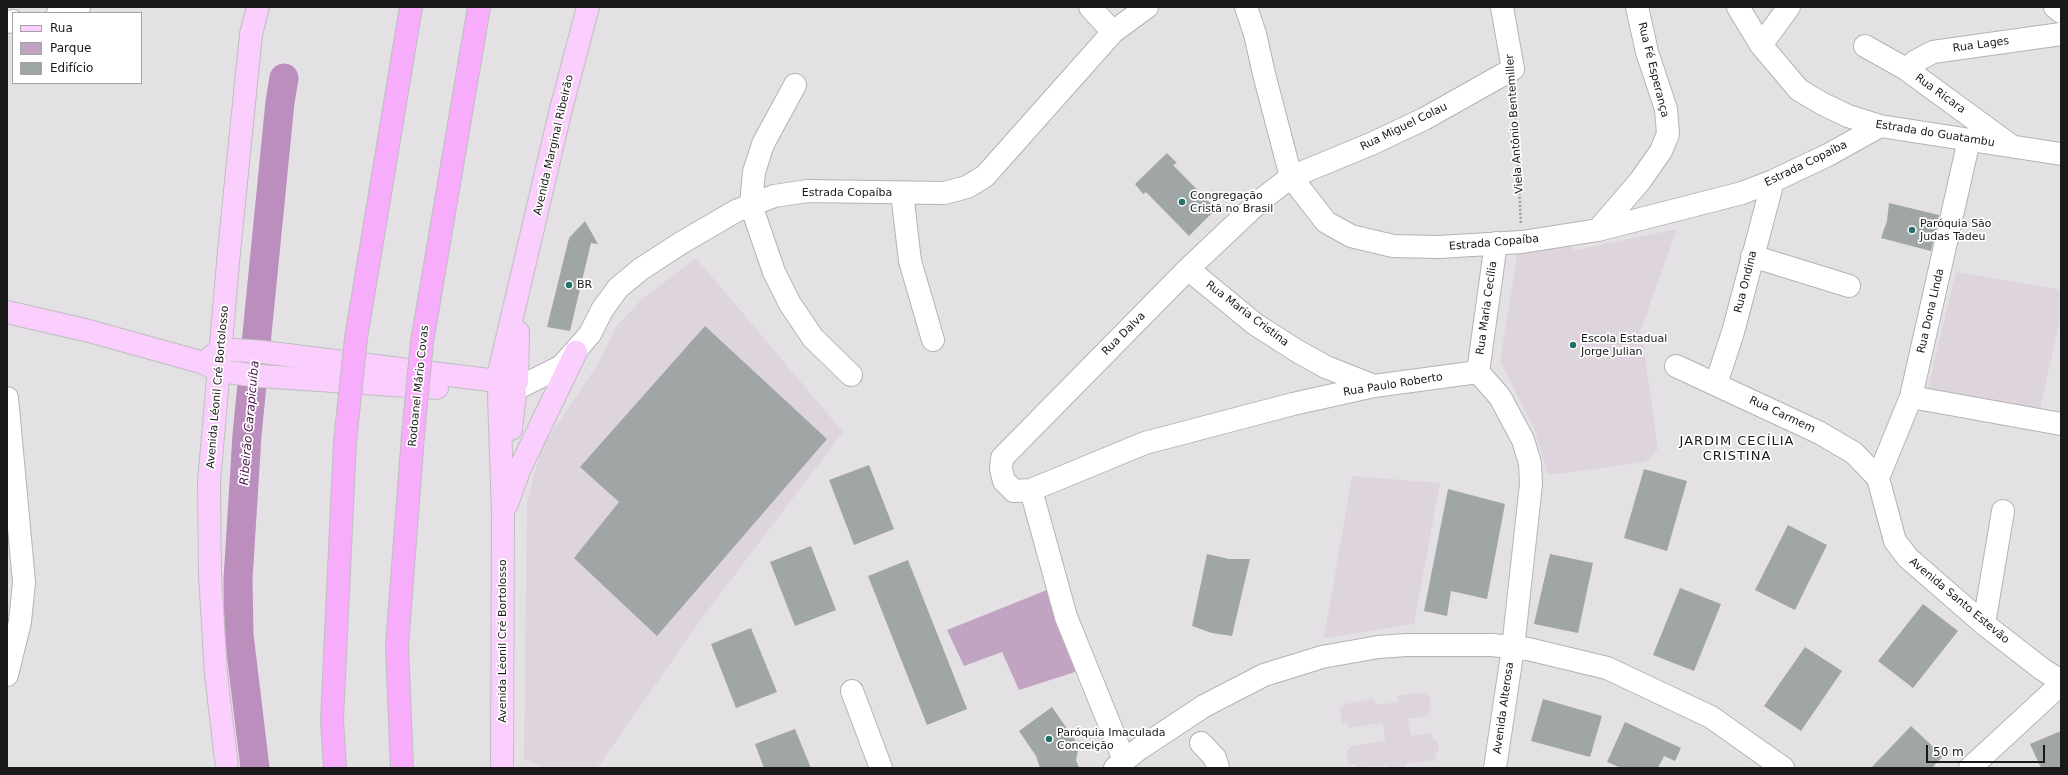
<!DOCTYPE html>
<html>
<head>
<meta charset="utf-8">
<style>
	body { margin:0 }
	#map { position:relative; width:2068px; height:775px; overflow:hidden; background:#e4e1e4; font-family:"DejaVu Sans",sans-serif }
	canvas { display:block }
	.frame { position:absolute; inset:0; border:8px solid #1a191a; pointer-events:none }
	.legend { position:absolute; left:12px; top:12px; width:130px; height:72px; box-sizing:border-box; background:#fff; border:1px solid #a3a3a3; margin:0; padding:5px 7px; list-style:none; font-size:12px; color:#1a191a }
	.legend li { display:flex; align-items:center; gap:8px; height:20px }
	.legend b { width:20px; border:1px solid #a3a3a3 }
	.scale { position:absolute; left:1926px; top:745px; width:119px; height:18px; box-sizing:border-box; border:2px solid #1a191a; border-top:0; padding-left:5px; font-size:12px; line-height:14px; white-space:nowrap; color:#1a191a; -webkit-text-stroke:3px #fff; paint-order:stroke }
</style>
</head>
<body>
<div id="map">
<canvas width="2068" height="775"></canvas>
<div class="frame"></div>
<ul class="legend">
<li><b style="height:5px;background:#facefd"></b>Rua</li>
<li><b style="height:11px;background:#c1a4c1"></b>Parque</li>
<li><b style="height:11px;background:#a0a5a5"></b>Edifício</li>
</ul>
<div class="scale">50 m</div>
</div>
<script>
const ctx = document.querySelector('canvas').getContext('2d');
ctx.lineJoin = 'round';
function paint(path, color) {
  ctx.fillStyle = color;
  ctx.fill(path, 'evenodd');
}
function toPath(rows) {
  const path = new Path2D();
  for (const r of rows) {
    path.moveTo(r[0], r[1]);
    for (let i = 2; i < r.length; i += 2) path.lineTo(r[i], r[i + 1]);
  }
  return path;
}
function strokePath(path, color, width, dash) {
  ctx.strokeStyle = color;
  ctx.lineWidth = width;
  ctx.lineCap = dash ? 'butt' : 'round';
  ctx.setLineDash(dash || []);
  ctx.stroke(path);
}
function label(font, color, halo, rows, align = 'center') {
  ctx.font = font + ' "DejaVu Sans",sans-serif';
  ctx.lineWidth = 3.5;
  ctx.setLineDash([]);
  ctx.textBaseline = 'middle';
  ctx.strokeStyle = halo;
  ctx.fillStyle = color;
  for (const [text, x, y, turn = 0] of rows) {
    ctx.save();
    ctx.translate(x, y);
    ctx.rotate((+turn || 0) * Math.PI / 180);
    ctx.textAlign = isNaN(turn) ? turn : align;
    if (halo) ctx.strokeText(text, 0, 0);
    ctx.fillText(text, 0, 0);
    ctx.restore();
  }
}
paint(toPath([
	[1677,229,1641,329,1658,449,1646,462,1548,475,1534,428,1500,361,1518,250,1569,245,1575,250],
	[696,258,843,432,702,618,597,768,546,768,524,759,527,503,534,475,543,445,600,361,615,328,641,300],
	[1956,272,2061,290,2061,313,2040,410,1927,392],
	[1352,476,1440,483,1414,624,1324,638],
	[1425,692,1426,696,1429,695,1431,710,1428,711,1429,715,1408,719,1411,736,1432,733,1433,740,1437,740,1439,752,1435,753,1436,760,1405,764,1406,768,1388,768,1387,765,1355,768,1355,764,1348,765,1346,750,1350,749,1349,746,1385,741,1383,723,1348,728,1348,723,1342,724,1339,708,1344,707,1345,704,1373,699,1377,705,1398,702,1397,696]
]), '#ddd4dd');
paint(toPath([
	[1047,590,1078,671,1019,690,1002,652,964,666,947,630]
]), '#c1a4c1');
strokePath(toPath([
	[255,768,239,635,238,579,247,435,280,102,284,78]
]), '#bb8ebd', 29);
paint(toPath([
	[1167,153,1177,163,1173,165,1216,209,1189,236,1146,192,1143,194,1135,184],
	[1889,203,1939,215,1931,251,1881,238,1887,221],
	[585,221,598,244,591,243,570,331,547,327,569,238],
	[705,326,827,439,657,636,574,558,619,502,580,467],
	[869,465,894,529,854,545,829,480],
	[1644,469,1687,481,1667,551,1624,538],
	[1448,489,1505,504,1487,599,1451,591,1447,616,1424,611],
	[1788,525,1827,545,1795,610,1755,590],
	[811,546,836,610,795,626,770,562],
	[1207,554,1229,559,1250,559,1232,636,1212,633,1192,626],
	[1550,554,1593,563,1578,633,1534,624],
	[908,560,967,709,927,725,868,576],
	[1680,588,1721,604,1694,671,1653,655],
	[1923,604,1958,631,1913,688,1878,661],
	[751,628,777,692,736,708,711,644],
	[1805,647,1842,671,1801,731,1764,706],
	[1543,699,1602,716,1590,757,1531,741],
	[1052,707,1079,746,1076,760,1079,768,1040,768,1036,756,1019,731],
	[1625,722,1681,748,1675,761,1664,756,1658,768,1621,768,1607,762],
	[1911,726,1943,756,1932,768,1871,768],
	[795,729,811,768,764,768,755,744],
	[2061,731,2061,768,2041,768,2030,744]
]), '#a0a5a5');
const minor = toPath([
	[1090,7,1113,32],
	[1246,7,1255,34,1264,74,1291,177,1326,222,1351,236,1393,246,1439,247,1522,242,1598,230,1742,193,1773,181,1828,155,1880,126],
	[1738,7,1761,45,1799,90,1823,104,1848,116,1880,126,2061,154],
	[2055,7,2061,12],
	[58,13,79,7],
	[7,22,13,21],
	[1761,45,1789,7],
	[1865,46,1906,69,2010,145],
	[1906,69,1916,61,1933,52,2061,34],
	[795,85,763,144,754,172,751,205,774,272,790,304,813,338,851,375],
	[902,193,910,261,933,340],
	[1598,230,1640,181,1661,151,1668,134,1666,109,1647,52,1637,7],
	[1752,256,1849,286],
	[1188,269,1255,324,1297,351,1326,367,1374,386],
	[1676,366,1820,433,1854,453,1878,478,1895,541,1908,558,1984,624,2042,669,2061,681],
	[1478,372,1374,386,1293,404,1145,443,1031,490,1014,491,1004,481,1001,469,1002,458,1188,269,1261,200,1291,177,1371,144,1424,119,1513,69,1502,7],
	[1478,372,1500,397,1523,440,1530,463,1531,484,1513,648,1495,768],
	[1478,372,1496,243],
	[1716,384,1733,332,1773,181],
	[518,388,562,366,590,334,602,310,618,288,641,269,681,243,736,211,774,196,808,191,944,193,967,187,985,176,1113,32,1147,7],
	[1911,397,2061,424],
	[7,398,24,582,20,622,7,675],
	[1878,478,1911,397,1969,140],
	[1031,490,1066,617,1124,760],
	[1984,624,2003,511],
	[852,691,881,768],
	[1201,743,1215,758,1218,768],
	[1115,768,1139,749,1204,706,1264,675,1322,657,1378,647,1407,645,1492,645,1528,649,1607,668,1711,717,1783,768],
	[1970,768,2061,684]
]);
const major = toPath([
	[7,312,89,331,204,363,219,371,260,376,437,388],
	[204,363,221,349,263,352,497,381,561,109,588,7],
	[517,382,518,332],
	[499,395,503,514,502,768],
	[511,429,515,394],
	[507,504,520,468,576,352],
	[227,768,216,674,210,575,209,482,229,251,251,34,258,7]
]);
const highway = toPath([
	[356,338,411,7],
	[422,342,479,7],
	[335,768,332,720,345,442],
	[402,768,397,646,413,435]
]);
strokePath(minor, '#b5b2b5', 24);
strokePath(major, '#bfbfbf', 24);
strokePath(highway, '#bfbfbf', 24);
strokePath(toPath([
	[1514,89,1521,224]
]), '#9f9c9f', 2.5, [2, 2]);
strokePath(minor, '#fff', 22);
strokePath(major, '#facefd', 22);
strokePath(highway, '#f7adfb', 22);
const highwayBridge = toPath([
	[413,435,422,342],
	[345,442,356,338]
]);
strokePath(highwayBridge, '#bfbfbf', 24, []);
strokePath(highwayBridge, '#f7adfb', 22);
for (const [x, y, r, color] of [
	[1182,202,4,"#25706c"],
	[1912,230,4,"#25706c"],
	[569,285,4,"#25706c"],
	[1573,345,4,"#25706c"],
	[1049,739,4,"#25706c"]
]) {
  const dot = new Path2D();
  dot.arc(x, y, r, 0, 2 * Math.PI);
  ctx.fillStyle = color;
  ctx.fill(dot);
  strokePath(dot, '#fff', 1.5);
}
label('11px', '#1a191a', '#fff', [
	["Rua Lages",1981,45,-8],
	["Rua Fé Esperança",1653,70,76],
	["Rua Ricara",1940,94,36],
	["Viela Antônio Bentemiller",1515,124,-94],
	["Rua Miguel Colau",1404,127,-26],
	["Estrada do Guatambu",1935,134,9],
	["Avenida Marginal Ribeirão",554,145,-77],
	["Estrada Copaíba",1806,164,-26],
	["Estrada Copaíba",847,193],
	["Estrada Copaíba",1494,243,-5],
	["Rua Ondina",1746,282,-76],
	["Rua Maria Cecília",1487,308,-82],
	["Rua Dona Linda",1931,311,-77],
	["Rua Maria Cristina",1247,314,37],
	["Rua Dalva",1124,334,-45],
	["Rua Paulo Roberto",1393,385,-9],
	["Rodoanel Mário Covas",419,386,-84],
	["Avenida Léonil Cré Bortolosso",218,387,-85],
	["Rua Carmem",1782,415,25],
	["Avenida Santo Estevão",1959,601,40],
	["Avenida Léonil Cré Bortolosso",503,641,-90],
	["Avenida Alterosa",1504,708,-82]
]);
label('11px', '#1a191a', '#fff', [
	["Congregação",1190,196],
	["Cristã no Brasil",1190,209],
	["Paróquia São",1920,224],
	["Judas Tadeu",1920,237],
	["BR",577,285],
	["Escola Estadual",1581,339],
	["Jorge Julian",1581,352],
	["Paróquia Imaculada",1057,733],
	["Conceição",1057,746]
], 'left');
label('italic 12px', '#48114b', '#fff', [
	["Ribeirão Carapicuíba",250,423,-85]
]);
ctx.letterSpacing = '1px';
label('13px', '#1a191a', '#fff', [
	["JARDIM CECÍLIA",1737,442],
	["CRISTINA",1737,457]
]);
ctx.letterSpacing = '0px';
</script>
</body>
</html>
